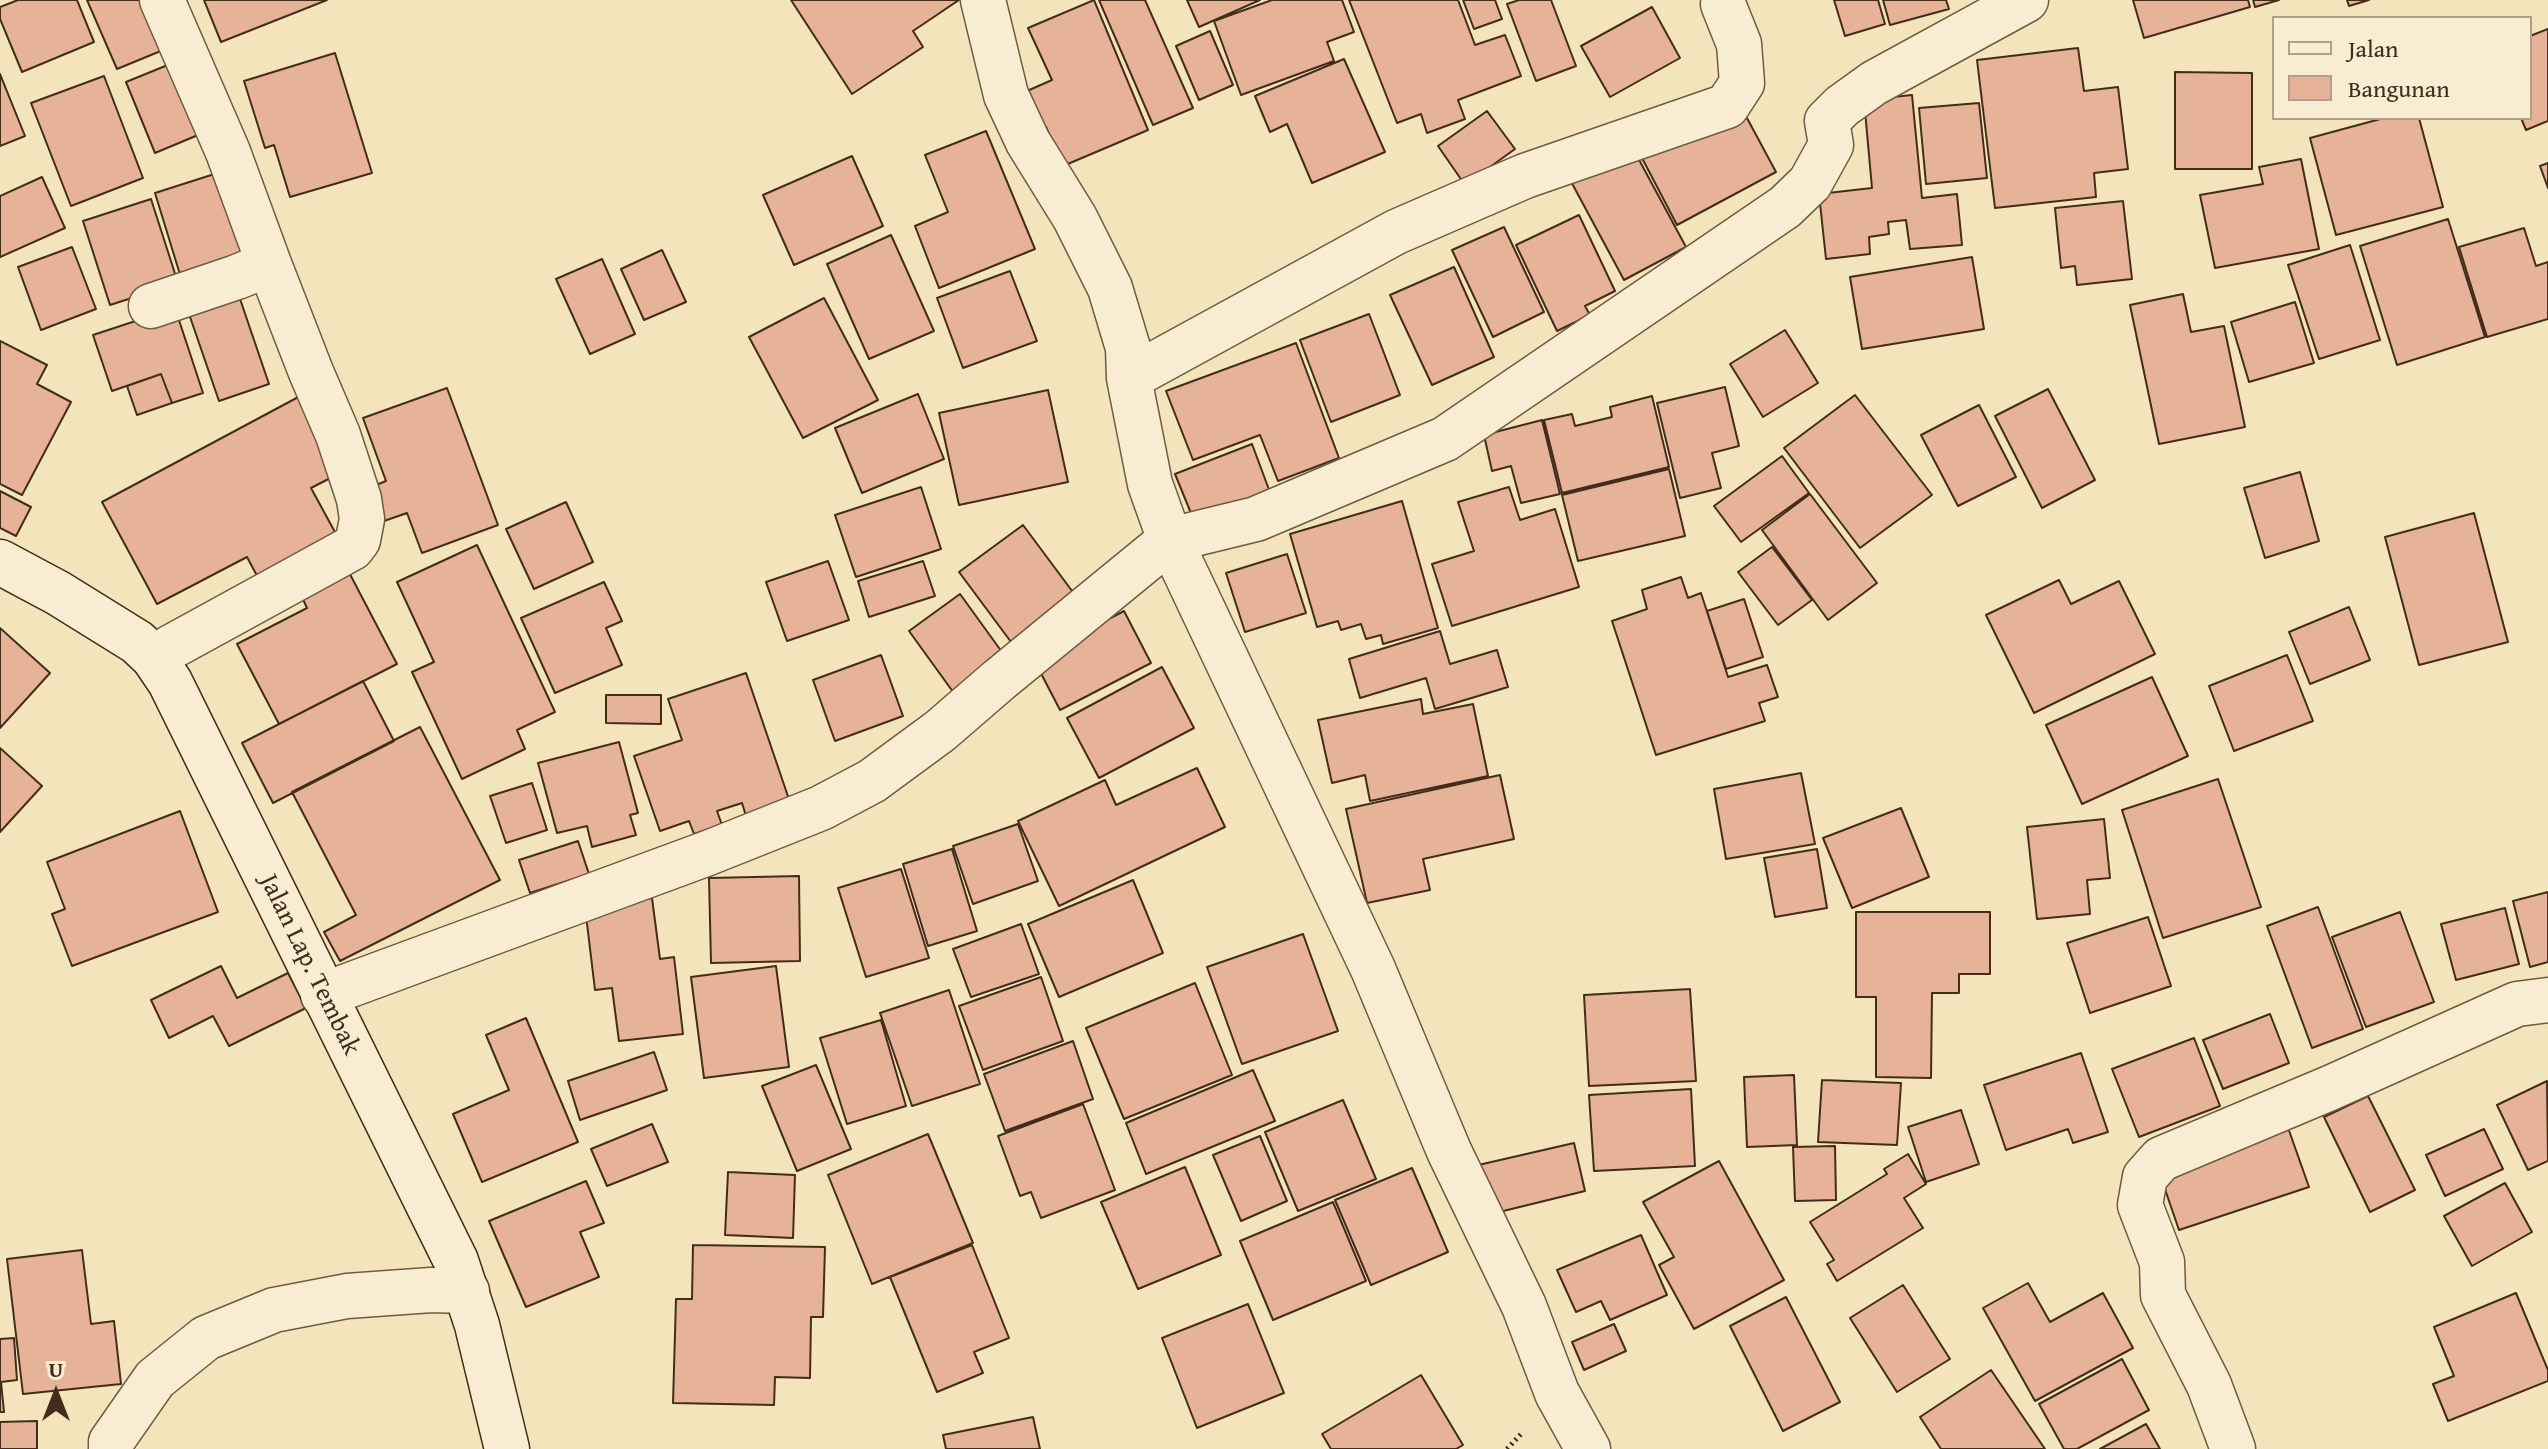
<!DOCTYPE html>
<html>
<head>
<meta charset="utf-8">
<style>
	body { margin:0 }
	#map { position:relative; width:2548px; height:1449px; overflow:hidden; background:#f4e4bc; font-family:"Gentium Book Plus",serif }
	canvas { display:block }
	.legend { position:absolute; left:2272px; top:16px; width:260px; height:104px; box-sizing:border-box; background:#f8edd3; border:2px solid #b0a089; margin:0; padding:10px 14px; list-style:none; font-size:24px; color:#432d1a }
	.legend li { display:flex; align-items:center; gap:16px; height:40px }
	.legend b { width:40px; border:2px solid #b0a089 }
	.north { position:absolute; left:16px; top:1353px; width:80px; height:80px; -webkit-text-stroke:6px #f8edd3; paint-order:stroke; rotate:0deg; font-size:22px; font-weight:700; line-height:32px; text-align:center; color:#432d1a }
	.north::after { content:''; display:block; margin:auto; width:28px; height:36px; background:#432d1a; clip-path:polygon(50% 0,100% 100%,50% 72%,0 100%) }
</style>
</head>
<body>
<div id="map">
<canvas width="2548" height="1449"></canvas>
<ul class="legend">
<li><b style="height:10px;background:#f8edd3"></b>Jalan</li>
<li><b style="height:22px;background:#e7b398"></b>Bangunan</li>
</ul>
<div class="north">U</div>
</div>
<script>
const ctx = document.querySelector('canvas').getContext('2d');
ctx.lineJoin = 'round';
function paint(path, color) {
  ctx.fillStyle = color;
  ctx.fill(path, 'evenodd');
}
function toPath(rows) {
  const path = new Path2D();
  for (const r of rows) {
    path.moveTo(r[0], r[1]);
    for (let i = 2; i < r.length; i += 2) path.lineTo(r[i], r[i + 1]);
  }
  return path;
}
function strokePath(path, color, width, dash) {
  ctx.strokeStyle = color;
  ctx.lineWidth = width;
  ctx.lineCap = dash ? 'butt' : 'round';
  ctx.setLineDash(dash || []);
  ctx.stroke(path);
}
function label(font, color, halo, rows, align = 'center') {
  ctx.font = font + ' "Gentium Book Plus",serif';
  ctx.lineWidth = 6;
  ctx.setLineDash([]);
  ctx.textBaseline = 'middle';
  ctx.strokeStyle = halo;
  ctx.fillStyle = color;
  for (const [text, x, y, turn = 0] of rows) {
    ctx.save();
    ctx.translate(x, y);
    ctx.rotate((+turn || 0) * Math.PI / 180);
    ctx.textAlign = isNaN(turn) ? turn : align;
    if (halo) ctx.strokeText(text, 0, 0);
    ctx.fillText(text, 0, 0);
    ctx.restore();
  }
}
const building = toPath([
	[18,0,77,0,94,42,22,72,0,19,0,7,18,0],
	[87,0,148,0,168,48,117,69,87,0],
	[204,0,327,0,221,42,204,0],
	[791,0,959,0,913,31,923,47,852,94,791,0],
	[1094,0,1148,130,1063,166,1046,127,1034,133,1018,95,1052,80,1028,28,1094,0],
	[1099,0,1145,0,1193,108,1153,125,1099,0],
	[1187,0,1260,0,1199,27,1187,0],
	[1272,0,1342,0,1354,32,1327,42,1334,61,1241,95,1214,21,1272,0],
	[1349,0,1458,0,1475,45,1505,35,1521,76,1458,100,1465,119,1427,133,1421,114,1397,123,1349,0],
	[1463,0,1495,0,1502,19,1474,29,1463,0],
	[1519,0,1551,0,1576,66,1536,81,1507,4,1519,0],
	[1834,0,1878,0,1885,24,1845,36,1834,0],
	[1883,0,1946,0,1949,9,1890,25,1883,0],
	[2133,0,2248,0,2250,7,2144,38,2133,0],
	[2253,0,2279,0,2255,7,2253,0],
	[2347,0,2369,0,2349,6,2347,0],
	[1652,7,1680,58,1610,97,1581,46,1652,7],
	[2548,29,2548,121,2526,130,2521,118,2530,118,2530,36,2548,29],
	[1210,31,1233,85,1199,100,1176,46,1210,31],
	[2078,48,2084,91,2118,87,2128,169,2094,173,2096,197,1995,208,1977,60,2078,48],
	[335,53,372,173,290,197,274,145,265,148,244,81,335,53],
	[1344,59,1385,152,1312,183,1287,124,1270,132,1255,96,1344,59],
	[180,60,210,130,155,153,126,82,180,60],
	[2175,72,2252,73,2252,169,2175,169,2175,72],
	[0,74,25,136,0,146,0,74],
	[104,76,143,178,71,206,31,103,104,76],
	[1912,95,1922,198,1957,194,1962,245,1910,249,1906,220,1888,222,1889,234,1869,237,1870,254,1826,259,1819,194,1872,188,1864,100,1912,95],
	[1979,103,1987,178,1926,184,1919,108,1979,103],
	[1740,105,1776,172,1677,225,1642,158,1740,105],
	[1487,111,1515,149,1465,185,1438,146,1487,111],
	[2384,118,2419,118,2443,207,2336,235,2310,138,2384,118],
	[986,131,1035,249,939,288,915,226,948,212,925,155,986,131],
	[1630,143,1686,247,1624,280,1568,176,1630,143],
	[852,156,883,226,794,265,763,195,852,156],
	[2301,159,2319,249,2215,268,2200,195,2263,184,2259,167,2301,159],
	[2548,163,2548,188,2540,166,2548,163],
	[227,170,255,258,182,281,155,193,227,170],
	[42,177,65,228,0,257,0,196,42,177],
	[151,199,178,283,110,305,83,221,151,199],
	[2123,201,2132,279,2077,285,2075,266,2061,268,2055,208,2123,201],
	[1579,215,1615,291,1585,306,1590,315,1557,331,1516,245,1579,215],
	[2448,219,2485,337,2397,365,2360,246,2448,219],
	[1504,227,1544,312,1493,337,1452,250,1504,227],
	[2524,228,2536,266,2548,262,2548,319,2487,337,2459,247,2524,228],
	[891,235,934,331,869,359,827,264,891,235],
	[2350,245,2380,340,2319,359,2288,265,2350,245],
	[72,247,96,309,41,330,18,267,72,247],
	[662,250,686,302,644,320,621,269,662,250],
	[1972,257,1984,329,1862,349,1850,277,1972,257],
	[602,259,635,334,590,354,556,279,602,259],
	[1454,267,1494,357,1432,385,1390,295,1454,267],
	[1010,271,1037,341,963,368,937,298,1010,271],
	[238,293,269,384,219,401,188,311,238,293],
	[2183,294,2191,332,2224,326,2245,427,2159,444,2130,305,2183,294],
	[824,298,878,400,803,438,749,337,824,298],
	[2295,302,2314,363,2249,382,2231,322,2295,302],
	[175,308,203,393,172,403,161,374,112,391,93,335,175,308],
	[1369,314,1400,395,1331,422,1300,340,1369,314],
	[1785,330,1818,383,1763,417,1730,364,1785,330],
	[0,341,47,365,37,384,71,402,22,495,0,484,0,341],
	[1296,343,1339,458,1278,481,1260,435,1193,460,1166,391,1296,343],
	[161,374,172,403,137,415,127,386,161,374],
	[1725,387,1739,446,1712,453,1721,488,1680,498,1657,403,1725,387],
	[447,388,498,525,422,553,407,513,384,521,371,487,386,481,363,418,447,388],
	[2048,389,2095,480,2042,508,1995,416,2048,389],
	[1048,390,1068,482,959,505,939,413,1048,390],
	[304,394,346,470,311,488,342,545,263,587,247,557,157,604,102,502,304,394],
	[918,394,944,459,862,493,835,428,918,394],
	[1855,395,1932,495,1860,548,1784,448,1855,395],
	[1652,396,1669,467,1562,493,1544,420,1572,414,1575,426,1612,417,1610,407,1652,396],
	[1979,405,2016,477,1958,506,1921,435,1979,405],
	[1542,420,1560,494,1521,503,1511,466,1492,471,1484,435,1542,420],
	[1252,444,1271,495,1195,523,1175,474,1252,444],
	[1782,456,1809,493,1741,542,1714,506,1782,456],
	[1669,469,1685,536,1578,561,1562,495,1669,469],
	[2300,472,2319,541,2265,558,2244,488,2300,472],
	[921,487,941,549,856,577,835,515,921,487],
	[1509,487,1520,520,1555,509,1579,587,1452,626,1432,564,1474,551,1458,502,1509,487],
	[0,491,31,507,16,536,0,528,0,491],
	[1810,494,1877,583,1828,620,1762,530,1810,494],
	[1402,501,1438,628,1383,644,1381,635,1366,639,1361,624,1341,630,1338,621,1317,627,1290,534,1402,501],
	[566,502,593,562,534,589,506,529,566,502],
	[2474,513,2508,642,2419,665,2385,537,2474,513],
	[1023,525,1081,603,1017,650,959,572,1023,525],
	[477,545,555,712,517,730,525,749,462,779,412,672,434,662,397,582,477,545],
	[1772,547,1812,600,1778,625,1738,572,1772,547],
	[1287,554,1306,613,1245,632,1226,573,1287,554],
	[342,559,397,664,279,724,237,644,307,608,295,582,342,559],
	[828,561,849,620,787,641,766,582,828,561],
	[923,561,935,596,869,617,858,581,923,561],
	[1681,577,1688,598,1701,593,1728,677,1767,665,1778,697,1759,703,1765,721,1656,755,1612,621,1647,609,1642,590,1681,577],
	[2059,580,2071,604,2119,581,2155,654,2034,713,1986,615,2059,580],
	[604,582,622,621,606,628,622,665,555,693,521,618,604,582],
	[960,594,1007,659,956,696,909,631,960,594],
	[1744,599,1763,657,1726,669,1707,611,1744,599],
	[2349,607,2370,660,2310,684,2289,632,2349,607],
	[1124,611,1151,663,1060,710,1033,658,1124,611],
	[0,628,50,673,0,728,0,628],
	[1440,631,1450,664,1497,650,1508,687,1435,709,1426,678,1360,698,1349,659,1440,631],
	[881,655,903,716,835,741,813,680,881,655],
	[2287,655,2313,721,2234,751,2209,686,2287,655],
	[1162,667,1194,728,1099,778,1067,718,1162,667],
	[746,673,794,814,750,829,742,803,717,811,722,825,694,834,689,821,660,831,634,756,682,740,668,699,746,673],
	[2152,677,2188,756,2082,804,2046,725,2152,677],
	[363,681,394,741,273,803,242,743,363,681],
	[606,695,661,695,661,724,606,723,606,695],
	[1421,699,1423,714,1473,704,1488,776,1370,801,1365,775,1332,783,1318,720,1421,699],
	[420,727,500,880,340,961,324,932,356,915,292,792,420,727],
	[619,742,638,813,630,815,636,835,592,847,587,826,557,833,538,763,619,742],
	[0,748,42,786,0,832,0,748],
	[1197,768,1225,827,1059,906,1018,821,1105,780,1116,805,1197,768],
	[1801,773,1815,844,1726,859,1714,789,1801,773],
	[1500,775,1514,839,1423,859,1430,890,1367,903,1346,809,1500,775],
	[2218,779,2261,907,2163,938,2122,810,2218,779],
	[532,783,547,830,506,843,490,796,532,783],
	[1901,808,1929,877,1852,908,1823,838,1901,808],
	[180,811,218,912,72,966,52,914,65,909,47,862,180,811],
	[2104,819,2110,878,2087,880,2090,914,2037,919,2027,827,2104,819],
	[1018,824,1038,881,973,904,953,846,1018,824],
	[578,841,589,874,530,893,519,860,578,841],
	[952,849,977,931,928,946,903,864,952,849],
	[1817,849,1827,908,1775,917,1764,858,1817,849],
	[901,869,929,958,866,977,838,888,901,869],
	[799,876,800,961,711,963,709,878,799,876],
	[1133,880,1163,953,1059,997,1028,924,1133,880],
	[2548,892,2548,962,2530,967,2513,901,2548,892],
	[652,898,660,959,674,957,683,1034,619,1041,612,988,595,990,585,907,652,898],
	[2318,907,2363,1029,2312,1048,2267,926,2318,907],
	[2505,908,2519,964,2456,980,2441,924,2505,908],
	[1856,912,1990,912,1990,974,1959,974,1959,993,1932,993,1931,1078,1876,1077,1876,997,1856,997,1856,912],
	[2400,912,2434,1002,2366,1027,2332,937,2400,912],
	[2148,917,2171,986,2090,1013,2067,943,2148,917],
	[1021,924,1039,974,971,997,953,949,1021,924],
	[1303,934,1338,1031,1242,1064,1207,967,1303,934],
	[221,966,237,998,288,973,306,1008,229,1046,213,1016,169,1038,151,1000,221,966],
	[776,966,789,1067,704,1078,691,977,776,966],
	[1041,977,1063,1041,983,1070,959,1006,1041,977],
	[1195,983,1232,1075,1124,1119,1086,1028,1195,983],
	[1690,989,1696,1081,1589,1086,1584,995,1690,989],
	[949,990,980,1084,912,1106,880,1013,949,990],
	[2270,1014,2289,1063,2223,1089,2203,1040,2270,1014],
	[526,1018,578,1142,482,1182,453,1114,509,1090,486,1035,526,1018],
	[881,1020,906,1106,847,1124,820,1038,881,1020],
	[2194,1038,2220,1106,2139,1137,2112,1069,2194,1038],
	[1073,1041,1093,1099,1005,1131,984,1074,1073,1041],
	[654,1052,667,1090,580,1120,568,1081,654,1052],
	[2081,1053,2108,1132,2073,1143,2068,1129,2006,1150,1984,1085,2081,1053],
	[816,1065,851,1149,797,1171,762,1086,816,1065],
	[1253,1070,1275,1121,1146,1174,1126,1123,1253,1070],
	[1794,1075,1797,1145,1747,1147,1744,1077,1794,1075],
	[1822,1080,1901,1083,1897,1145,1818,1142,1822,1080],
	[2547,1081,2548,1161,2528,1170,2497,1105,2547,1081],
	[1691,1089,1695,1166,1594,1171,1589,1095,1691,1089],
	[2368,1096,2415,1190,2370,1212,2324,1117,2368,1096],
	[1343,1100,1376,1179,1298,1211,1265,1132,1343,1100],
	[1083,1104,1115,1190,1041,1218,1031,1192,1020,1196,998,1136,1083,1104],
	[1961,1110,1979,1164,1926,1182,1908,1127,1961,1110],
	[2286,1122,2309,1187,2179,1230,2157,1166,2286,1122],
	[652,1124,668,1162,607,1186,591,1149,652,1124],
	[2484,1129,2503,1169,2445,1196,2426,1155,2484,1129],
	[928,1134,973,1243,872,1284,828,1175,928,1134],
	[1260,1136,1287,1201,1241,1221,1213,1155,1260,1136],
	[1574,1143,1585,1191,1487,1215,1474,1166,1574,1143],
	[1835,1146,1836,1200,1795,1201,1793,1147,1835,1146],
	[1908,1154,1926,1184,1904,1198,1923,1228,1837,1281,1827,1264,1834,1260,1810,1222,1887,1174,1884,1169,1908,1154],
	[1719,1161,1784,1280,1694,1329,1659,1265,1674,1257,1643,1202,1719,1161],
	[1185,1167,1221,1255,1138,1289,1101,1202,1185,1167],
	[1412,1168,1448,1252,1371,1285,1335,1200,1412,1168],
	[728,1172,795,1175,793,1238,725,1235,728,1172],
	[586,1181,604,1223,580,1232,599,1277,526,1307,489,1221,586,1181],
	[2505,1183,2532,1232,2472,1266,2444,1216,2505,1183],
	[1333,1202,1366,1281,1273,1320,1240,1241,1333,1202],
	[1641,1235,1667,1295,1610,1320,1601,1301,1576,1312,1557,1270,1641,1235],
	[693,1245,825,1247,823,1317,811,1317,810,1378,775,1377,774,1405,673,1403,676,1299,692,1299,693,1245],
	[972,1245,1009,1338,974,1352,983,1373,937,1392,890,1277,972,1245],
	[82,1250,91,1324,114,1321,121,1384,23,1394,7,1259,82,1250],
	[2028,1283,2050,1322,2103,1293,2133,1348,2035,1401,1983,1308,2028,1283],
	[1903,1285,1950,1359,1897,1392,1850,1318,1903,1285],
	[2516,1293,2548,1370,2548,1381,2448,1421,2433,1384,2454,1376,2434,1327,2516,1293],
	[1786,1297,1840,1402,1783,1431,1730,1326,1786,1297],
	[1248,1304,1284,1393,1197,1428,1162,1338,1248,1304],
	[1614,1324,1626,1351,1584,1370,1572,1342,1614,1324],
	[14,1338,17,1380,1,1382,4,1412,0,1412,0,1339,14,1338],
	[2122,1359,2149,1410,2077,1449,2064,1449,2039,1404,2122,1359],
	[1991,1370,2045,1449,1941,1449,1920,1417,1991,1370],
	[1421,1375,1463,1445,1456,1449,1331,1449,1322,1434,1421,1375],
	[1033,1417,1040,1449,946,1449,943,1435,1033,1417],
	[37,1421,37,1449,0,1449,0,1422,37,1421],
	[2146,1424,2160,1449,2100,1449,2146,1424]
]);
paint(building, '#e7b398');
strokePath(building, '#432d1a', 2);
const street = toPath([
	[983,0,1006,95,1028,142,1075,218,1110,288,1128,348,1129,378,1150,484,1170,540,1373,969,1449,1151,1524,1306,1557,1393,1588,1449],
	[151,306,237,277,269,264,228,152,162,0],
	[1129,378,1396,232,1525,176,1727,106,1742,83,1739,44,1723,4],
	[153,657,352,548,358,540,362,519,359,499,338,435,311,372,269,264],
	[323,995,708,853,821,808,872,781,940,731,999,680,1170,540,1256,519,1445,439,1785,207,1810,183,1831,145,1827,121,1842,106,1874,83,2026,0],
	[111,1449,111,1442,155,1379,206,1338,274,1310,347,1296,431,1290,467,1291],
	[2233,1449,2209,1385,2163,1295,2162,1262,2140,1205,2145,1177,2161,1159,2330,1088,2517,1004,2548,1000]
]);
const secondary = toPath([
	[0,562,58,593,137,642,153,657,170,682,456,1261,477,1325,507,1449]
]);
strokePath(street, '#6f5b42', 47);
strokePath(secondary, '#432d1a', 47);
strokePath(toPath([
	[1507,1449,1522,1433]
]), '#432d1a', 5, [2, 4]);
strokePath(street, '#f8edd3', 44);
strokePath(secondary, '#f8edd3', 44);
label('26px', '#432d1a', '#f8edd3', [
	["Jalan Lap. Tembak",309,965,64]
]);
</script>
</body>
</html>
